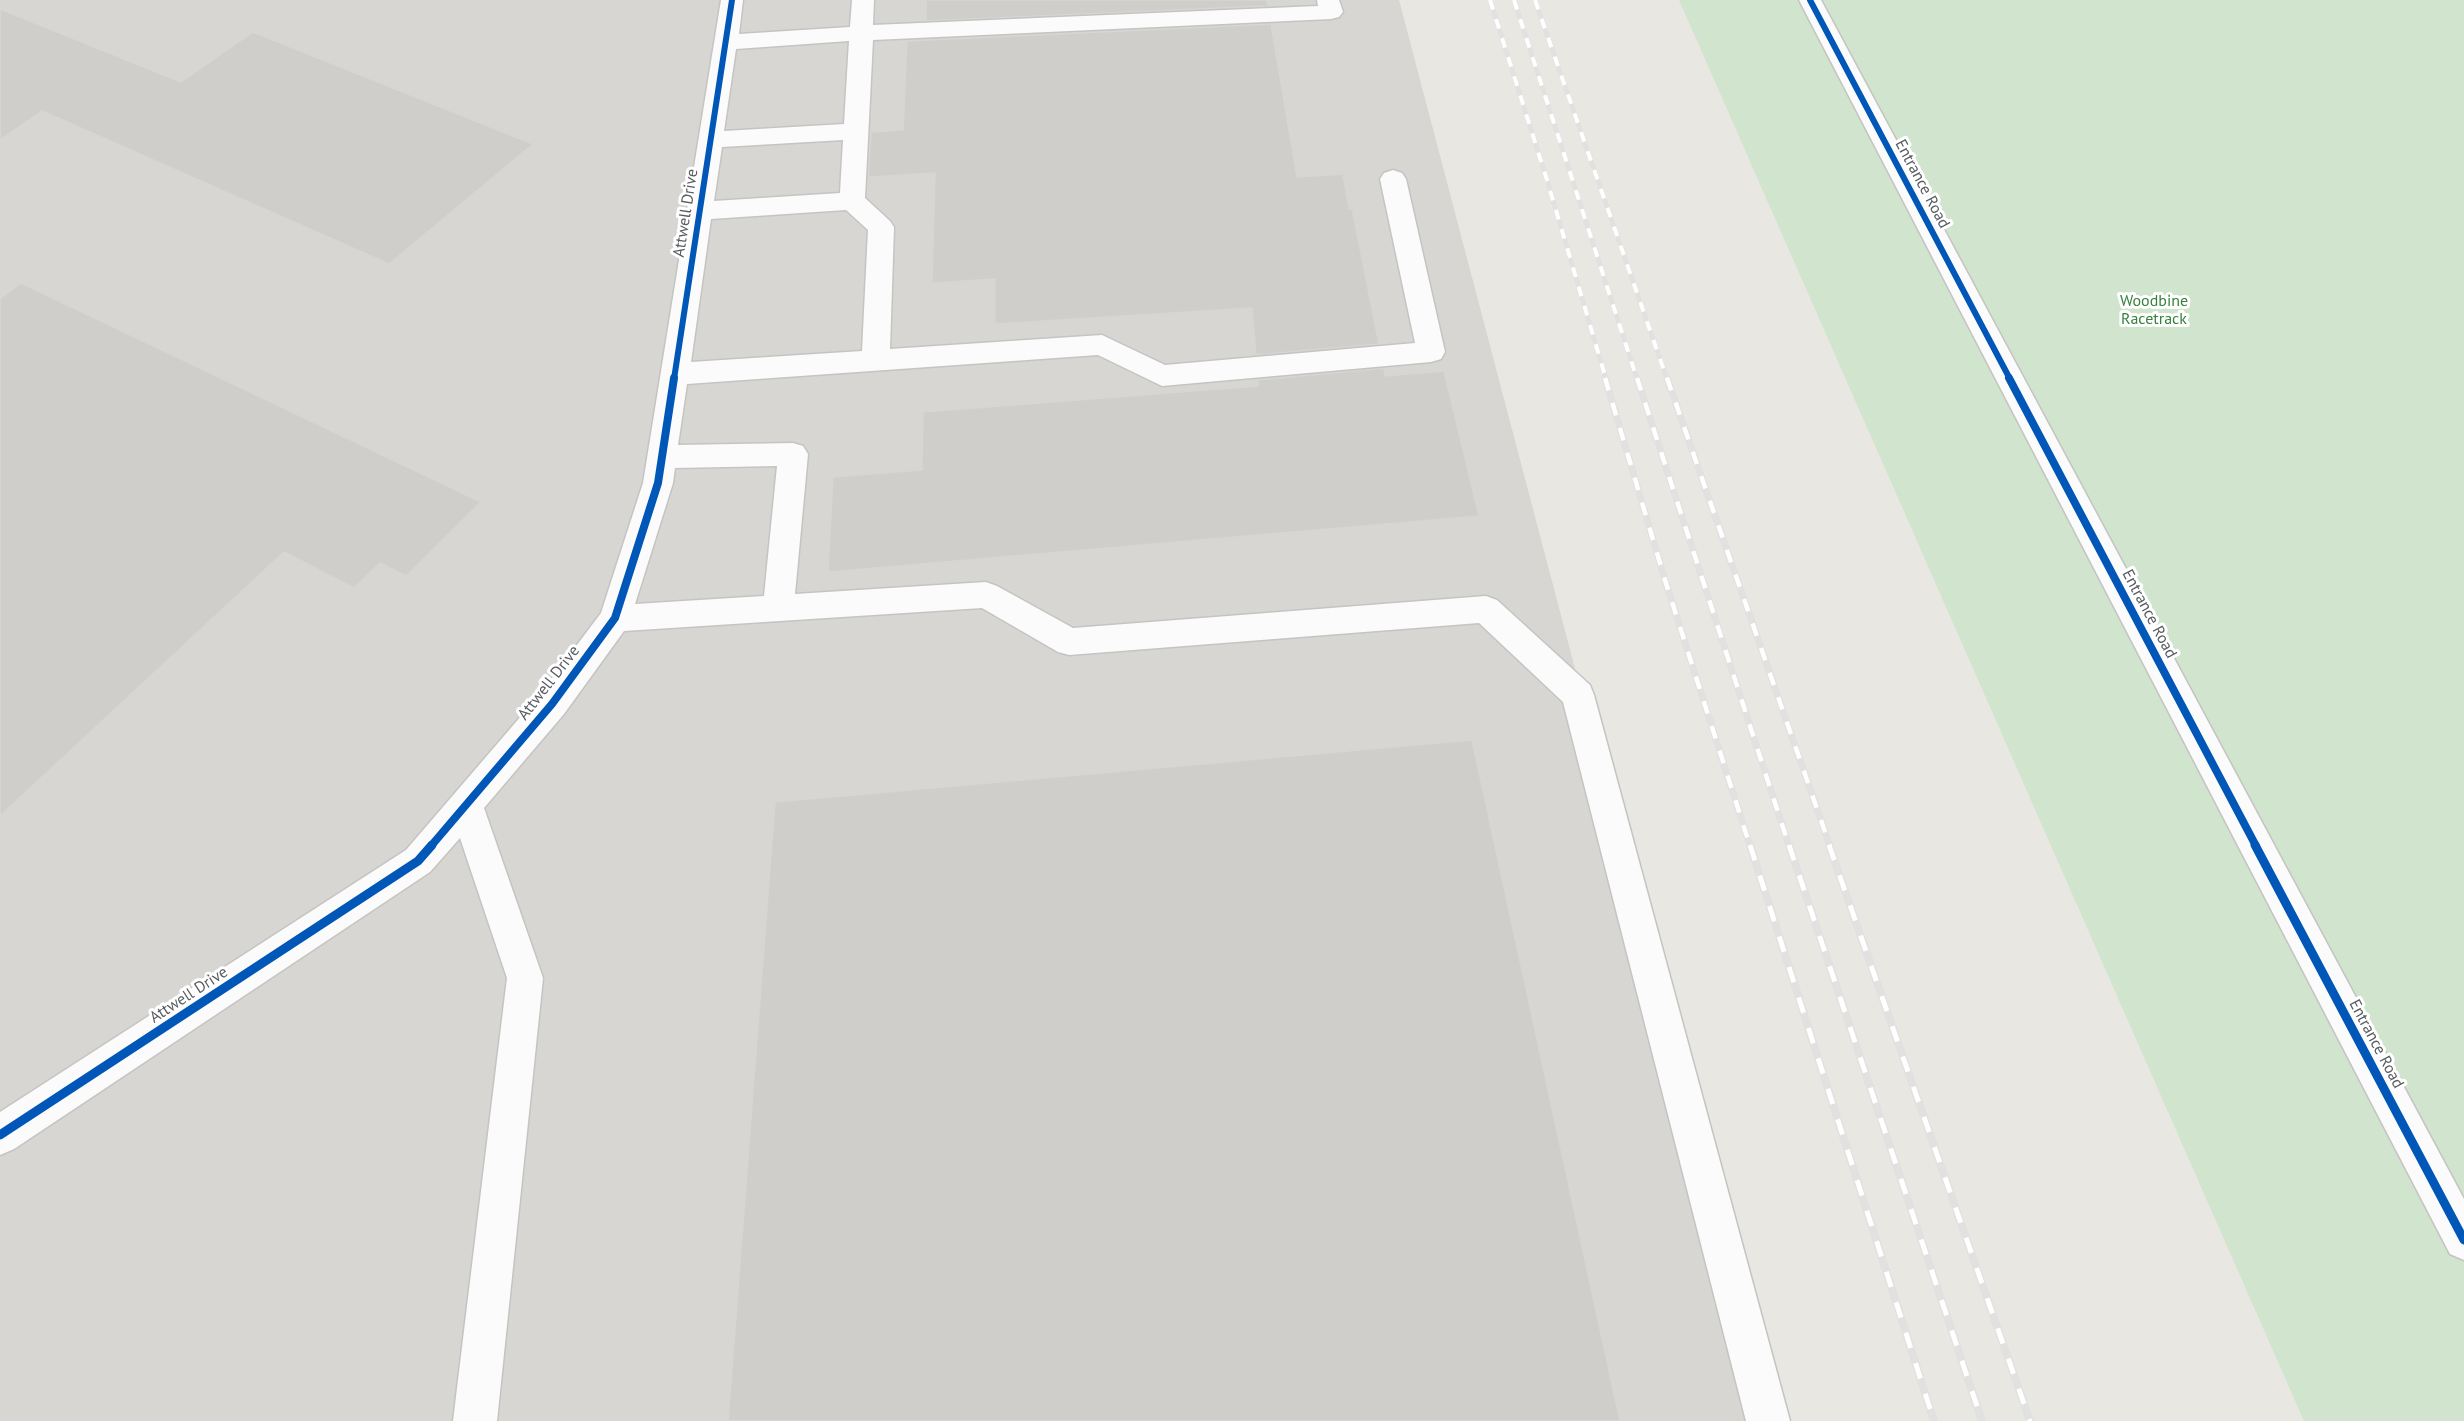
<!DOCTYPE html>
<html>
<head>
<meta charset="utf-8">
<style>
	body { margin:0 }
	canvas { display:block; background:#e8e7e2 }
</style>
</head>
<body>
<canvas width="2464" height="1421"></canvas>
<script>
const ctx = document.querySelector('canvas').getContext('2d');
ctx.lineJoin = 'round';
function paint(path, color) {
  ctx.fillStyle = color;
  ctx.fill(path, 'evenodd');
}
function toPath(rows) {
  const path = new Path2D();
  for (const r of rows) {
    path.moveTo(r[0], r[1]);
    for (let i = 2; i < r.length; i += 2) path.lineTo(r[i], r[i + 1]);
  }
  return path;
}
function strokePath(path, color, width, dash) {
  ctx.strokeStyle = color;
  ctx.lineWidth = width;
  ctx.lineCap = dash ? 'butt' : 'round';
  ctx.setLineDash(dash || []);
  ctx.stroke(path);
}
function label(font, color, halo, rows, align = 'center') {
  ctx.font = font + ' "PT Sans",sans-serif';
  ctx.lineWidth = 6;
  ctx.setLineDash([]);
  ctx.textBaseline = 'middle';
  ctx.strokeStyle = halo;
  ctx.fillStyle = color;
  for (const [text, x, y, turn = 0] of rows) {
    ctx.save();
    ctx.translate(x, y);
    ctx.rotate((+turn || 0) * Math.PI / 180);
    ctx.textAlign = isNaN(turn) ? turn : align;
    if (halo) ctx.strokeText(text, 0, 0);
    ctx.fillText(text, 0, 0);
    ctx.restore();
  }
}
paint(toPath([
	[0,0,1399,0,1773,1421,0,1421]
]), '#d7d6d2');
paint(toPath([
	[1679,0,2464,0,2464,1421,2304,1421]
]), '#d0e4ce');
const building = toPath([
	[926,0,1267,0,1268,6,926,21,926,0],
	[0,9,181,82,253,32,533,144,389,264,42,111,0,140,0,9],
	[1271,24,1297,177,1343,174,1349,209,1352,208,1379,344,1256,355,1252,308,995,324,995,279,932,283,935,173,868,177,871,132,903,130,907,41,1271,24],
	[21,283,481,502,406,576,380,563,354,588,284,552,0,816,0,299,21,283],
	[1384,368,1385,376,1444,371,1479,516,828,572,833,477,922,470,923,412,1258,386,1257,380,1384,368],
	[1472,740,1620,1421,728,1421,775,802,1472,740]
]);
paint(building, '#cfcecb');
strokePath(building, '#d7d6d2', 1.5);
const minor = toPath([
	[721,0,743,0,739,34,850,27,852,0,874,0,873,25,1318,6,1317,0,1339,0,1343,12,1339,17,1331,19,873,40,865,198,890,221,894,227,890,349,1102,335,1165,365,1415,343,1380,179,1384,173,1393,170,1402,173,1406,179,1445,352,1441,359,1431,362,1162,386,1098,355,687,384,678,445,793,443,803,446,808,454,795,594,986,582,997,586,1073,628,1486,596,1497,600,1590,685,1594,695,1790,1421,1746,1421,1563,702,1479,623,1069,655,1058,652,982,608,624,631,564,714,484,808,543,978,497,1421,453,1421,507,978,460,838,430,872,14,1149,0,1155,0,1112,406,850,540,694,601,613,643,483,721,0],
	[849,41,844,124,724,131,736,49,849,41],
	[843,140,840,193,714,201,722,147,843,140],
	[846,210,868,230,862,351,691,362,711,219,846,210],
	[777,466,764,596,635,604,673,483,675,468,777,466],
	[1799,0,1821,0,2464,1199,2464,1260,2450,1254,1799,0]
]);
strokePath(minor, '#c4c4c3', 3);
paint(minor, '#fcfbfb');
const railFar2 = toPath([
	[1490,0,1547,180,1606,379],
	[1514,0,1637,379],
	[1535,0,1667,379]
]);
const railFar1 = toPath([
	[1605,378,1665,580,1750,846],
	[1637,378,1789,846],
	[1667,378,1830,846]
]);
const rail = toPath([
	[1750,845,1934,1421],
	[1789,845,1982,1421],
	[1829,845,2030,1421]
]);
strokePath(railFar2, '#e1e1e0', 5);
strokePath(railFar1, '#e1e1e0', 7);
strokePath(rail, '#e1e1e0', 8);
strokePath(railFar2, '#fff', 4, [10]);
strokePath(railFar1, '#fff', 4.5, [13]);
strokePath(rail, '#fff', 5, [16]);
strokePath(toPath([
	[1810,0,2010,379],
	[674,379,732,0]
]), '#0057b8', 6);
strokePath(toPath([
	[2009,378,2256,846],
	[431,846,552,704,615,618,658,483,674,378]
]), '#0057b8', 8);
strokePath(toPath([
	[2255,845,2464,1240],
	[0,1135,418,861,432,845]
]), '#0057b8', 9);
label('16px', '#585c60', '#fff', [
	["Entrance Road",1922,184,62],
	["Attwell Drive",686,213,-81],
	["Entrance Road",2149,614,62],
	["Attwell Drive",549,683,-52],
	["Attwell Drive",189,995,-33],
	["Entrance Road",2376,1044,62]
]);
label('16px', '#37813d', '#fff', [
	["Woodbine",2154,301],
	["Racetrack",2154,319]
]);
</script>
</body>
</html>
